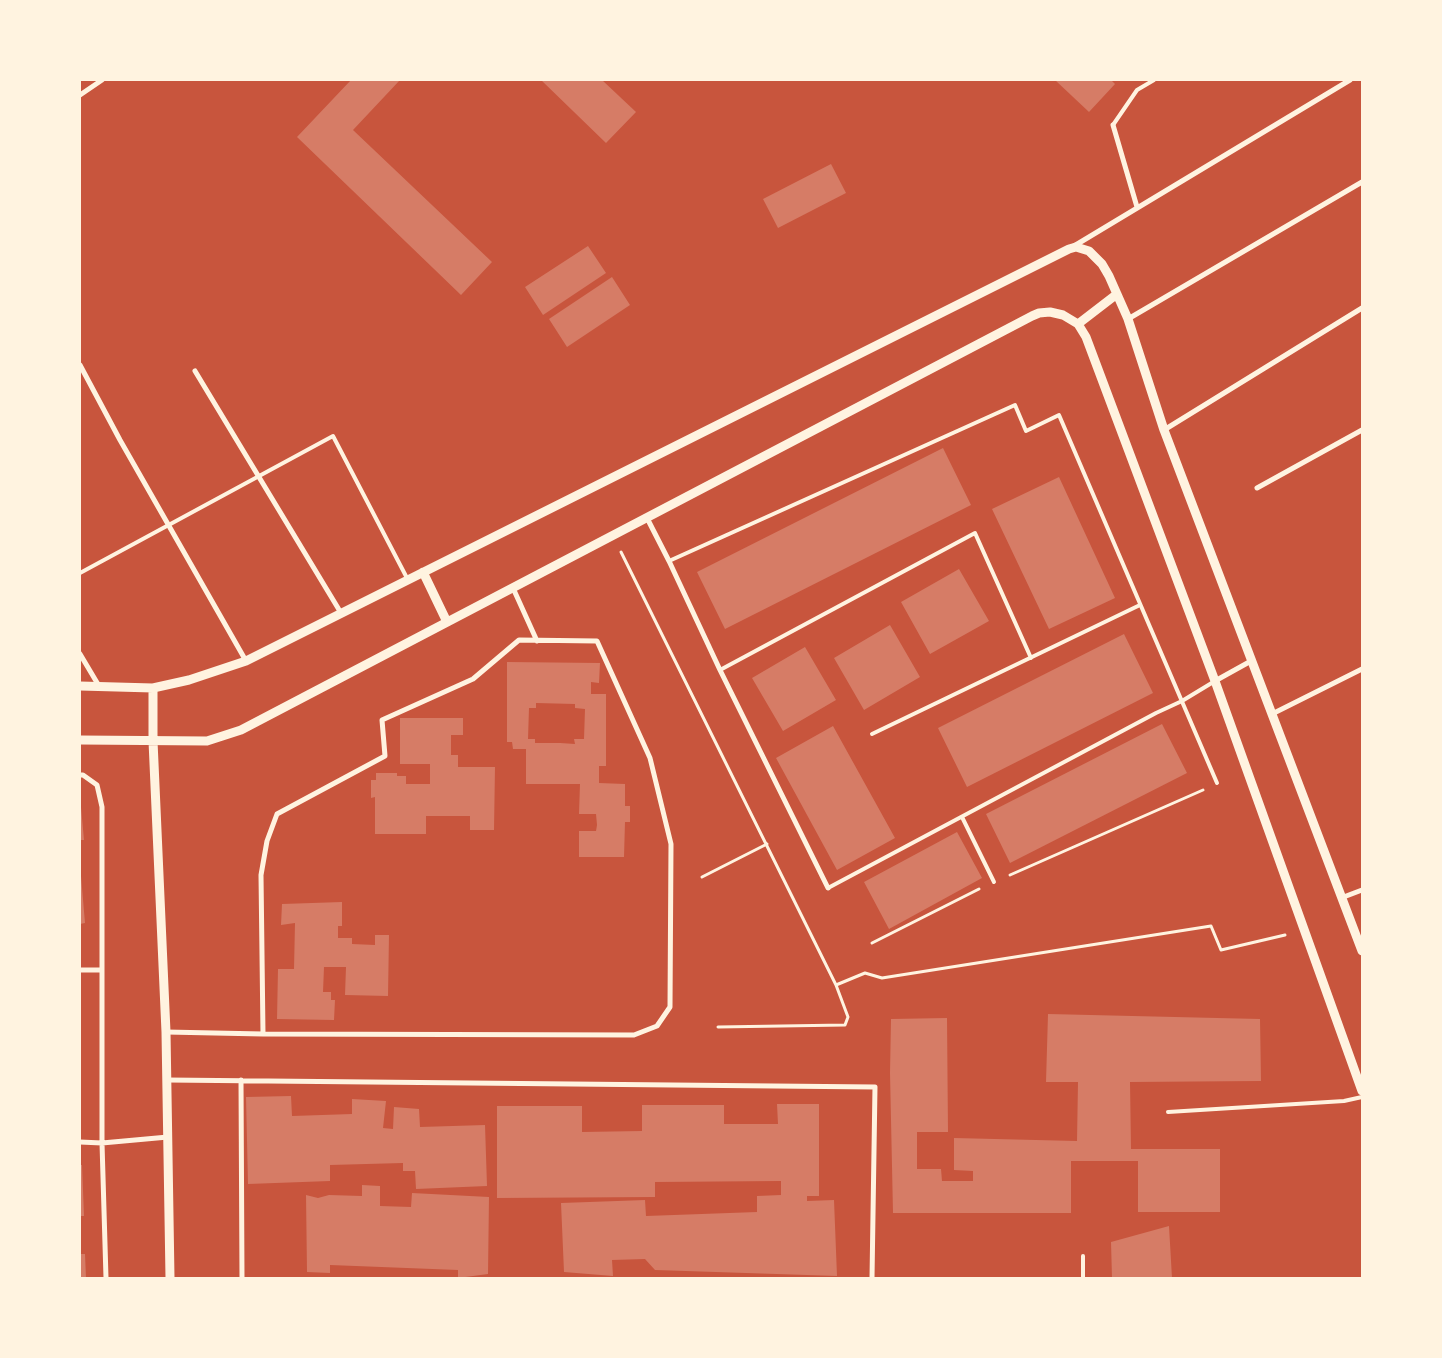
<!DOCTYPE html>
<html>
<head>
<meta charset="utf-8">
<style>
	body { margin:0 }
	#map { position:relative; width:1442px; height:1358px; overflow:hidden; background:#c8553d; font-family:"Titillium Web",sans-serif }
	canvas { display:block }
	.frame { position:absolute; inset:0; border:81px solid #fff3e0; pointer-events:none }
</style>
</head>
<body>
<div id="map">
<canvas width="1442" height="1358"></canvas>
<div class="frame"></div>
</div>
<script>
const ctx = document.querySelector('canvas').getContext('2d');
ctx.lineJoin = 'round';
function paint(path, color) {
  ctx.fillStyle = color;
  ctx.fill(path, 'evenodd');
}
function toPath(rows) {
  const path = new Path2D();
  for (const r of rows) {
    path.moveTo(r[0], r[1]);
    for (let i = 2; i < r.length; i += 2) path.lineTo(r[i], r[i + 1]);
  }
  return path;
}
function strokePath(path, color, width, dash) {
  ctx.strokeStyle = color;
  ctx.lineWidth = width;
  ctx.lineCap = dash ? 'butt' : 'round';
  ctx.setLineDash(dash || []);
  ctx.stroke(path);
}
paint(toPath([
	[351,80,400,80,353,130,492,262,461,295,297,137],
	[541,80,602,80,636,112,606,143],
	[1055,80,1111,80,1115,84,1089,112],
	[831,164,846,193,778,228,763,199],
	[588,246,606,273,543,315,525,287],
	[612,277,630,305,567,347,549,319],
	[943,448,971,505,725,629,697,572],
	[1059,477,1115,598,1049,629,992,509],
	[959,569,989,621,930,654,901,602],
	[890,625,920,677,864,710,834,658],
	[1124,634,1153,693,967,787,938,728],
	[805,647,836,700,783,731,752,678],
	[507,662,600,663,599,683,591,682,591,694,606,694,606,766,599,766,599,783,625,784,625,806,630,806,630,822,625,822,624,857,579,857,579,831,596,831,597,825,596,814,579,814,580,784,526,784,526,749,513,749,512,742,507,742],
	[536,703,575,704,575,708,585,709,584,739,574,739,575,744,560,743,535,743,535,739,528,739,529,708,536,708],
	[400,718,463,718,463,735,451,735,451,755,458,755,458,767,495,767,494,830,470,830,470,816,426,816,426,834,375,834,375,797,371,798,371,780,376,780,376,773,397,773,397,776,406,776,406,784,430,784,430,764,400,764],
	[1162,724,1187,773,1010,863,986,814],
	[833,726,895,838,837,870,776,758],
	[80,807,81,807,84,840,80,840],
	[957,832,982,878,889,929,864,882],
	[80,876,81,876,85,923,80,924],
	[342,902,342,926,338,926,338,938,352,938,352,944,375,945,375,935,389,935,388,996,345,995,346,967,324,967,323,992,331,992,331,1000,335,1000,334,1020,277,1019,278,969,294,969,295,923,281,925,282,904],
	[1048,1014,1260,1019,1261,1081,1130,1082,1131,1149,1220,1149,1220,1212,1138,1212,1138,1161,1071,1161,1071,1213,893,1213,890,1073,891,1019,947,1018,948,1132,917,1132,917,1169,941,1169,942,1181,973,1181,973,1171,954,1170,954,1138,1077,1141,1078,1082,1046,1082],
	[291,1096,292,1116,352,1114,352,1099,386,1101,383,1128,393,1129,394,1107,419,1109,420,1127,485,1125,487,1186,416,1189,415,1171,403,1171,403,1163,330,1165,330,1181,248,1184,246,1097],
	[777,1104,819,1104,819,1196,807,1196,807,1201,834,1200,837,1276,655,1270,645,1259,612,1260,613,1276,564,1272,561,1203,645,1200,646,1216,757,1212,757,1196,781,1195,781,1181,655,1182,655,1197,497,1198,497,1106,582,1106,582,1132,642,1131,642,1105,724,1105,724,1124,778,1124],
	[80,1165,82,1165,84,1216,80,1216],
	[362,1185,380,1186,380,1206,411,1207,412,1193,489,1197,488,1274,458,1278,458,1270,330,1265,330,1273,307,1272,306,1195,318,1198,329,1195,362,1196],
	[1169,1226,1172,1278,1112,1278,1111,1242],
	[80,1254,85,1254,86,1278,80,1278]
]), '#d67c66');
strokePath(toPath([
	[621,552,836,985,848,1017,845,1025,718,1027],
	[1010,875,1203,790],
	[702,877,767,844],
	[872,943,979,889],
	[836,985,865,973,882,978,1211,926,1221,950,1285,935]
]), '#fff3e0', 3);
strokePath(toPath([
	[1113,125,1137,90,1154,80],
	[669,561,1015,405,1026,431,1059,415,1217,783],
	[80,573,333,436,408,580],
	[720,670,975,533,1031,658],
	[872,734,1140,605],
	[962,817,994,882],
	[828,888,1156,713,1182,701,1215,681],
	[1168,1112,1344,1101,1362,1097],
	[1083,1256,1083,1278]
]), '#fff3e0', 4);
strokePath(toPath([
	[80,95,102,80],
	[1113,125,1137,207],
	[1074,246,1350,80],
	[1128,319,1362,182],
	[80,365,120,440,246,661],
	[195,371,341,613],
	[1164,430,1362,308],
	[1257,488,1362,430],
	[647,518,669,561,720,670,828,888],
	[513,588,537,641],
	[80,654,99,686],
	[1215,681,1251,661],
	[1272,714,1362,669],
	[80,775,83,775,97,785,102,807,102,1143,80,1142],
	[1341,898,1362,890],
	[80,970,102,970],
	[166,1032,263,1034,634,1035,657,1026,670,1007,671,844,650,758,597,641,519,640,473,679,382,720,385,756,277,814,267,841,261,875,263,1034],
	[167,1080,875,1087,872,1278],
	[241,1080,242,1278],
	[106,1278,102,1143,168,1137]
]), '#fff3e0', 5);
strokePath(toPath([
	[1078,324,1117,294],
	[423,572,447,622],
	[80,686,153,688,189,680,246,661,1069,249,1076,247,1089,251,1102,264,1109,276,1128,319,1164,430,1362,951],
	[153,688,153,741,166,1032,170,1278],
	[80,740,207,741,241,730,1032,316,1039,313,1050,312,1063,315,1078,324,1086,337,1215,681,1362,1091]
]), '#fff3e0', 9);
</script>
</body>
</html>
